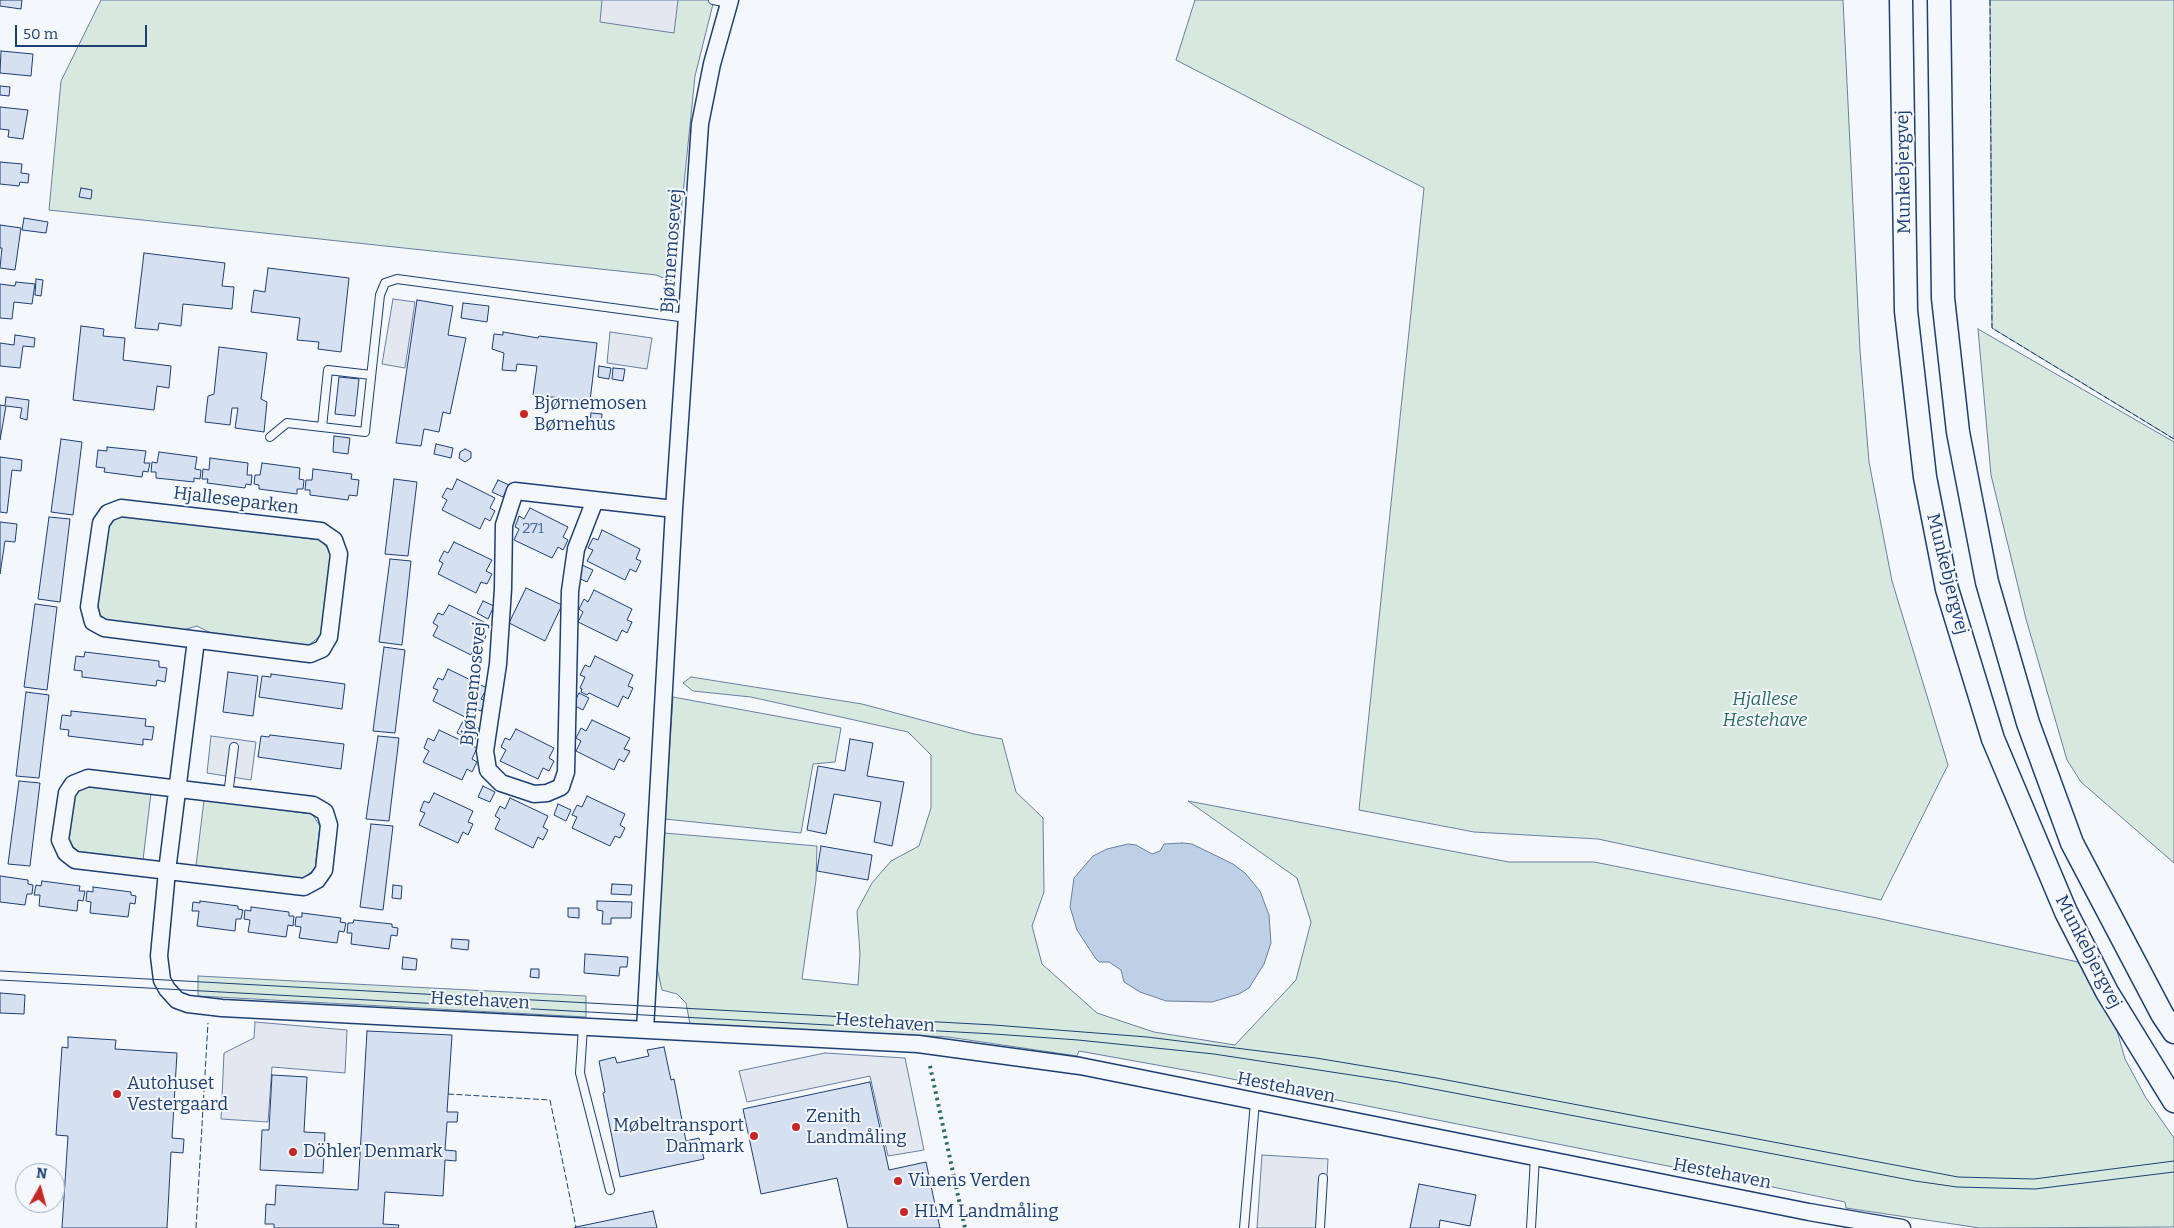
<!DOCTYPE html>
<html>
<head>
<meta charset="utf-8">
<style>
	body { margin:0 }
	#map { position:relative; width:2174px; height:1228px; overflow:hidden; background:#f4f7fb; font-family:Bitter,serif }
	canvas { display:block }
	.north { position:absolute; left:15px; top:1163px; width:50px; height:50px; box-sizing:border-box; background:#f4f7fb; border:1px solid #9eadc5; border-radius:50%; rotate:7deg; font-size:14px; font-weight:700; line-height:20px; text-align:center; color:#1d3f73 }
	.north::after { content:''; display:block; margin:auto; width:18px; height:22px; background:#c62828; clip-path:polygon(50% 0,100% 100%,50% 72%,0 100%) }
	.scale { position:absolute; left:15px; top:25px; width:132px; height:22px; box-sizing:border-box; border:2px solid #1d3f73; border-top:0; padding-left:6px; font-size:15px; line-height:18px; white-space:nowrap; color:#1d3f73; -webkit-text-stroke:4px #f4f7fb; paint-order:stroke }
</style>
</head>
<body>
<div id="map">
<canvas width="2174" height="1228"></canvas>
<div class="north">N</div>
<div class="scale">50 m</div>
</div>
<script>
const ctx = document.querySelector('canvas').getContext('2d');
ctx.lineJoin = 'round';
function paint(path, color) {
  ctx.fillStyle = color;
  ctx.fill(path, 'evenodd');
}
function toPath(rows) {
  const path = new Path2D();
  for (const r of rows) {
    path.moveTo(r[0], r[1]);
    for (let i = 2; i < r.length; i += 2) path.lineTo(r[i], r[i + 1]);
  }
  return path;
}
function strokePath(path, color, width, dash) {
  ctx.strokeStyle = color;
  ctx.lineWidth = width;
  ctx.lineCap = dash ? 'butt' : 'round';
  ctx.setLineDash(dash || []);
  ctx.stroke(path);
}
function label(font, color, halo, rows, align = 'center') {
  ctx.font = font + ' Bitter,serif';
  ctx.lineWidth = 4;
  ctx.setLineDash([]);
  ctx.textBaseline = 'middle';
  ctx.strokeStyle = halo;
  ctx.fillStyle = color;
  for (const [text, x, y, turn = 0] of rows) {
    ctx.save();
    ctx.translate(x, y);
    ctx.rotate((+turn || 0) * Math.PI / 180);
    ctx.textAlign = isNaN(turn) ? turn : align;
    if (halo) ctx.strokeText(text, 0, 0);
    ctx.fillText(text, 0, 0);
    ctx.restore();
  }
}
const green = toPath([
	[101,0,714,0,695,76,674,282,656,275,49,210,61,81,101,0],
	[1195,0,1843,0,1860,351,1869,462,1892,581,1948,765,1881,900,1598,839,1474,832,1359,810,1424,188,1176,60,1195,0],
	[1990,0,2174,0,2174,439,1992,328,1990,0],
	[1978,329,2174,442,2174,863,2081,782,2067,760,2026,619,1991,475,1978,329],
	[120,516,321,540,331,553,321,635,308,646,213,634,197,626,183,630,109,621,100,615,98,605,107,528,113,519,120,516],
	[691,677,862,704,974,734,1002,739,1016,792,1043,818,1044,892,1032,926,1042,964,1097,1013,1154,1032,1235,1045,1296,980,1311,922,1297,878,1188,801,1509,862,1594,862,1872,917,2078,962,2117,1031,2125,1059,2146,1098,2174,1138,2174,1227,1980,1228,1846,1208,1845,1202,1763,1185,1207,1074,1079,1051,1077,1056,948,1037,690,1024,686,1003,677,994,662,990,657,968,664,833,817,846,816,880,802,979,858,985,860,954,857,911,872,883,891,861,919,846,931,808,931,755,908,732,751,697,693,691,683,683,691,677],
	[673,697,841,728,835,762,813,764,801,833,665,819,673,697],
	[88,785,151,793,143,860,81,853,72,846,69,840,75,794,88,785],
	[204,800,312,814,320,826,315,869,302,879,196,866,204,800],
	[198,976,586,996,586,1017,198,996,198,976]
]);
paint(green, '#d7e8df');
strokePath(green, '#687fa3', 1);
const parking = toPath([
	[602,0,678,0,674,33,600,22,602,0],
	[393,299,415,302,405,368,382,364,393,299],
	[610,332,652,338,647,369,607,363,610,332],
	[211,736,256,742,251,780,207,773,211,736],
	[255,1022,347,1030,345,1073,272,1067,268,1122,221,1119,224,1053,254,1038,255,1022],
	[825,1053,905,1058,924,1150,888,1156,870,1076,747,1102,739,1071,825,1053],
	[1262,1155,1328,1159,1324,1228,1257,1228,1262,1155]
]);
paint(parking, '#e3e8f0');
strokePath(parking, '#687fa3', 1);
const water = toPath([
	[1182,843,1192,844,1233,864,1245,873,1260,891,1269,915,1271,943,1264,964,1249,988,1239,994,1212,1002,1166,1001,1140,992,1124,982,1121,970,1109,962,1099,962,1096,959,1077,930,1070,907,1074,878,1093,856,1107,849,1128,844,1136,845,1152,854,1160,851,1164,844,1182,843]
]);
paint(water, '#bed0e5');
strokePath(water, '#687fa3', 1);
const building = toPath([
	[0,0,22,0,21,9,0,6,0,0],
	[1,51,33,54,31,76,0,73,1,51],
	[0,86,10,87,9,96,0,95,0,86],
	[0,107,28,110,23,139,8,137,9,130,0,129,0,107],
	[0,162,22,164,21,173,29,174,28,183,20,182,19,186,0,184,0,162],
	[81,188,92,190,91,199,79,197,81,188],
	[24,218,48,222,46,233,22,230,24,218],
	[0,225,21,228,15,270,0,268,2,248,0,248,0,225],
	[144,253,225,263,222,286,234,287,232,309,183,304,181,326,159,323,158,330,135,328,144,253],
	[268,268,349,278,341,352,318,349,319,342,297,340,300,318,251,312,254,290,265,292,268,268],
	[36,279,43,280,41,296,35,295,36,279],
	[16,282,35,284,32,304,14,302,12,319,0,318,0,284,15,286,16,282],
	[417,300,453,306,448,335,466,338,450,414,443,412,439,432,424,429,421,446,396,443,417,300],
	[463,303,489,306,487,322,461,318,463,303],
	[81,326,104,329,103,336,125,338,123,360,171,366,169,388,157,386,154,410,73,400,81,326],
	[503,332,538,338,539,336,597,343,590,401,533,395,537,366,517,364,516,371,502,370,504,353,492,349,494,334,503,335,503,332],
	[15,335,35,338,34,347,23,346,20,368,0,366,0,343,14,345,15,335],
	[219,347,267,353,261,399,267,402,264,432,235,428,238,408,232,408,230,425,205,422,208,396,214,394,219,347],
	[599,366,611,368,609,379,598,377,599,366],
	[613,368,625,369,623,381,612,379,613,368],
	[339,377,359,379,355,416,335,414,339,377],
	[6,397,29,400,27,420,20,418,22,408,6,406,0,440,0,405,5,406,6,397],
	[591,413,602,414,601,426,590,425,591,413],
	[334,436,350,438,348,454,333,452,334,436],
	[61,439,82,442,73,515,51,512,61,439],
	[436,444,453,448,451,458,434,454,436,444],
	[107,447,146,451,144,463,150,463,148,472,143,471,142,477,104,472,105,468,96,467,98,450,107,451,107,447],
	[465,449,471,452,471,458,465,462,459,458,460,452,465,449],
	[159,452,197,457,195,469,201,470,200,479,194,478,194,482,156,478,156,472,151,472,152,462,157,463,159,452],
	[0,457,22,460,21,471,12,470,7,513,0,512,0,457],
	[210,458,248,463,247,475,252,475,251,485,246,484,245,488,207,483,208,479,202,479,203,469,209,470,210,458],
	[262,463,300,468,299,479,304,480,303,489,297,489,297,494,259,489,259,485,254,484,255,475,260,475,262,463],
	[313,469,352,474,351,479,359,480,357,496,349,495,348,500,310,495,310,490,305,490,306,480,312,480,313,469],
	[394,479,417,482,408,556,385,554,394,479],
	[457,479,495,498,490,508,495,511,490,521,485,518,480,529,442,510,447,500,442,497,447,488,452,490,457,479],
	[498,480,509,485,503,497,492,492,498,480],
	[530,508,568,527,563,537,568,540,563,550,558,547,552,558,514,540,519,529,515,527,519,516,524,519,530,508],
	[49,517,70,519,60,602,38,599,49,517],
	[0,522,17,524,15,542,5,541,0,574,0,522],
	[602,530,640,549,636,559,641,561,636,572,630,569,625,580,587,561,593,550,588,548,593,538,598,540,602,530],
	[454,542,492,560,486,571,492,574,487,584,481,582,476,593,438,574,443,563,439,561,444,551,448,553,454,542],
	[390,559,411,561,402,645,379,642,390,559],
	[582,565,593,570,587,582,576,577,582,565],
	[526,588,562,605,545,641,509,623,526,588],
	[594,590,632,609,627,620,632,622,627,633,622,630,617,641,578,622,583,612,579,609,584,599,588,602,594,590],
	[483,601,494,606,488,619,477,613,483,601],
	[35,604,57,607,47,690,24,687,35,604],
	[449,605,486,623,481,634,486,636,481,647,476,644,471,655,433,636,438,626,433,623,438,613,443,615,449,605],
	[384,647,405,650,395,733,373,731,384,647],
	[85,652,159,661,159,667,167,668,165,682,157,680,156,686,82,677,82,671,74,670,76,656,84,657,85,652],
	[595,656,633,675,628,686,633,688,628,699,623,696,618,707,589,693,587,695,581,692,582,689,580,688,585,677,580,675,585,665,590,667,595,656],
	[448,669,487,688,481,699,486,701,481,711,476,709,471,720,433,701,438,690,433,688,438,678,443,680,448,669],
	[228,672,258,676,253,716,223,712,228,672],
	[271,674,345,684,342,709,259,697,262,676,271,677,271,674],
	[26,692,49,695,39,778,16,776,26,692],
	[579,693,589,698,583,710,573,705,579,693],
	[71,711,146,719,145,726,154,727,152,740,143,739,143,745,68,736,69,730,60,729,62,715,71,716,71,711],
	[592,720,630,738,624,749,630,751,624,762,619,759,614,770,576,751,581,741,576,738,581,728,586,731,592,720],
	[463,721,480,729,474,741,457,733,463,721],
	[516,729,554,748,549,758,554,761,549,771,543,768,538,779,500,761,506,750,501,747,505,738,510,740,516,729],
	[439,730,477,748,472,759,477,762,472,772,467,769,462,780,423,762,429,751,424,748,428,738,434,741,439,730],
	[270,735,344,744,341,769,258,757,261,736,269,737,270,735],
	[378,736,399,738,389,821,366,819,378,736],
	[850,739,873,743,867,776,904,782,892,846,874,842,881,802,834,794,826,834,807,830,818,766,845,771,850,739],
	[19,781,40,783,30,866,8,864,19,781],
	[483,786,495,792,490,802,478,797,483,786],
	[434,793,473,811,468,822,473,824,468,835,463,832,458,843,419,825,425,813,420,811,424,801,429,803,434,793],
	[587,796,625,814,620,825,625,828,620,838,615,836,610,846,572,828,577,817,572,815,577,805,582,807,587,796],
	[510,798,548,816,543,827,548,830,543,840,538,837,533,848,495,829,500,819,495,816,500,806,505,809,510,798],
	[558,804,571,810,566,821,554,815,558,804],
	[371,824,393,826,383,910,360,907,371,824],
	[821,846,872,855,868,880,817,871,821,846],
	[0,876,28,880,28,884,33,885,32,894,27,894,25,905,0,902,0,876],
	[42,881,80,886,79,891,85,891,83,901,78,900,77,911,39,906,40,895,34,895,36,885,41,886,42,881],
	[612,884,632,885,631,895,611,894,612,884],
	[393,885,402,886,401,899,392,898,393,885],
	[93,887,131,892,131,895,136,896,135,904,130,903,128,917,90,913,91,902,86,901,87,891,93,892,93,887],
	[200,901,238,906,238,909,243,910,241,919,236,919,235,931,197,926,199,911,192,911,193,902,200,903,200,901],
	[597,901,632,902,631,918,611,918,611,924,602,924,603,911,597,910,597,901],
	[251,907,289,912,289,916,294,916,293,926,288,925,286,937,248,932,250,920,244,919,245,910,251,911,251,907],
	[568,908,579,908,579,918,568,917,568,908],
	[302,913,341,918,340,922,346,923,344,932,339,931,337,943,299,938,301,927,295,926,296,917,302,917,302,913],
	[354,920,392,924,392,927,398,928,397,936,391,935,389,949,351,944,352,933,347,933,348,923,353,923,354,920],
	[452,939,469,940,468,950,451,948,452,939],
	[585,954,628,957,627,967,620,967,619,976,584,973,585,954],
	[403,957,417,959,416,970,402,969,403,957],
	[531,969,539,969,539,978,530,977,531,969],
	[0,993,25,995,24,1014,0,1013,0,993],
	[367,1031,452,1035,447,1112,458,1112,457,1122,447,1122,445,1150,456,1151,456,1161,445,1160,443,1196,385,1192,383,1224,399,1225,398,1228,274,1228,274,1224,265,1224,266,1204,275,1205,276,1185,358,1190,367,1031],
	[68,1037,116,1040,115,1049,177,1053,172,1138,184,1139,183,1153,171,1152,167,1228,62,1228,68,1136,56,1135,62,1047,68,1048,68,1037],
	[664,1047,671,1080,674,1079,686,1141,699,1138,704,1159,620,1177,603,1093,605,1092,599,1061,615,1057,617,1063,649,1056,647,1050,664,1047],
	[272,1075,307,1077,304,1132,325,1133,323,1173,260,1170,262,1130,269,1130,272,1075],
	[870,1082,889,1170,926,1162,940,1228,848,1228,837,1178,761,1194,743,1109,870,1082],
	[1419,1184,1476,1195,1470,1226,1440,1220,1439,1228,1410,1228,1419,1184],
	[653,1211,657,1228,574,1228,576,1227,653,1211]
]);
paint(building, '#d5e0f0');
strokePath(building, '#1d3f73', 1);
const lane = toPath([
	[713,0,729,3],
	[322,427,328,370,371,375],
	[270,437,287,423,365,432,380,295,385,283,397,279,687,318],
	[228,795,234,747],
	[583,1027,580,1073,610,1190],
	[1244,1228,1255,1102],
	[1320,1228,1323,1178],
	[1531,1228,1535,1157]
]);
const street = toPath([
	[595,500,576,549,570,591,566,772,561,787,547,793,534,794,501,783,488,770,485,751,498,664,503,589,504,525,515,491,674,509],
	[121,508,321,531,334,540,339,554,329,637,322,649,310,654,104,628,93,622,89,607,101,523,108,513,121,508],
	[196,640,167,871,159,956,162,980,167,989,177,1000,188,1004,222,1008,918,1044,1080,1066,1809,1212,1902,1228],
	[88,778,313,805,325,812,329,825,324,870,317,880,304,887,75,860,66,853,60,840,67,793,73,784,88,778],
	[645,1030,674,509,700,124,712,64,730,0]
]);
const secondary = toPath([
	[1901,0,1906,311,1925,477,1947,589,1993,739,2066,912,2107,992,2174,1101],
	[1939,0,1943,298,1958,432,1987,582,2028,723,2072,843,2162,1014,2174,1032]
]);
strokePath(lane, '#1d3f73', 10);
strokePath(street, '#1d3f73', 19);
strokePath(secondary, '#1d3f73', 25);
strokePath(lane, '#f4f7fb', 8);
strokePath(street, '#f4f7fb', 16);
strokePath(secondary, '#f4f7fb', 22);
strokePath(toPath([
	[0,971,994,1025,1147,1037,1316,1058,1436,1078,1958,1177,2034,1179,2174,1161],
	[0,980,994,1034,1078,1040,1214,1054,1397,1082,1915,1181,1957,1187,2035,1189,2174,1172]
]), '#1d3f73', 1);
strokePath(toPath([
	[930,1066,965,1228]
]), '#2c6c60', 4, [2.5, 4]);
strokePath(toPath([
	[1990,0,1992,328,2174,439],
	[448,1094,550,1100,576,1227],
	[196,1228,208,1023]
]), '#1d3f73', 1, [6, 2.5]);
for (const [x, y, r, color] of [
	[524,414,5,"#c62828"],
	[117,1094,5,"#c62828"],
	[796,1127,5,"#c62828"],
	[754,1136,5,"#c62828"],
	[293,1152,5,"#c62828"],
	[898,1181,5,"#c62828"],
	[904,1212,5,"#c62828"]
]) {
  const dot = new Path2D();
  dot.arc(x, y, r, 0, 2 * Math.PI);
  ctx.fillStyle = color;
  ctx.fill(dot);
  strokePath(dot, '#f4f7fb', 2);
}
label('15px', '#4b6792', null, [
	["271",533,529]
]);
label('18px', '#1d3f73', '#f4f7fb', [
	["Munkebjergvej",1904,172,-91],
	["Bjørnemosevej",672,251,-86],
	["Hjalleseparken",236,501,7],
	["Munkebjergvej",1947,574,76],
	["Bjørnemosevej",474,684,-84],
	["Munkebjergvej",2088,952,63],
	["Hestehaven",480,1001,3],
	["Hestehaven",885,1023,4],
	["Hestehaven",1286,1088,11],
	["Hestehaven",1722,1174,11]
]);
label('18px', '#1d3f73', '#f4f7fb', [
	["Bjørnemosen",534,404],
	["Børnehus",534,425],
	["Autohuset",127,1084],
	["Vestergaard",127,1105],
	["Zenith",806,1117],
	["Landmåling",806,1138],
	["Møbeltransport",744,1126,"right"],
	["Danmark",744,1147,"right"],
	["Döhler Denmark",303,1152],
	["Vinens Verden",908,1181],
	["HLM Landmåling",914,1212]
], 'left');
label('italic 18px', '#2c6c60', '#f4f7fb', [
	["Hjallese",1765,700],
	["Hestehave",1765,721]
]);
</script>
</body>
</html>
